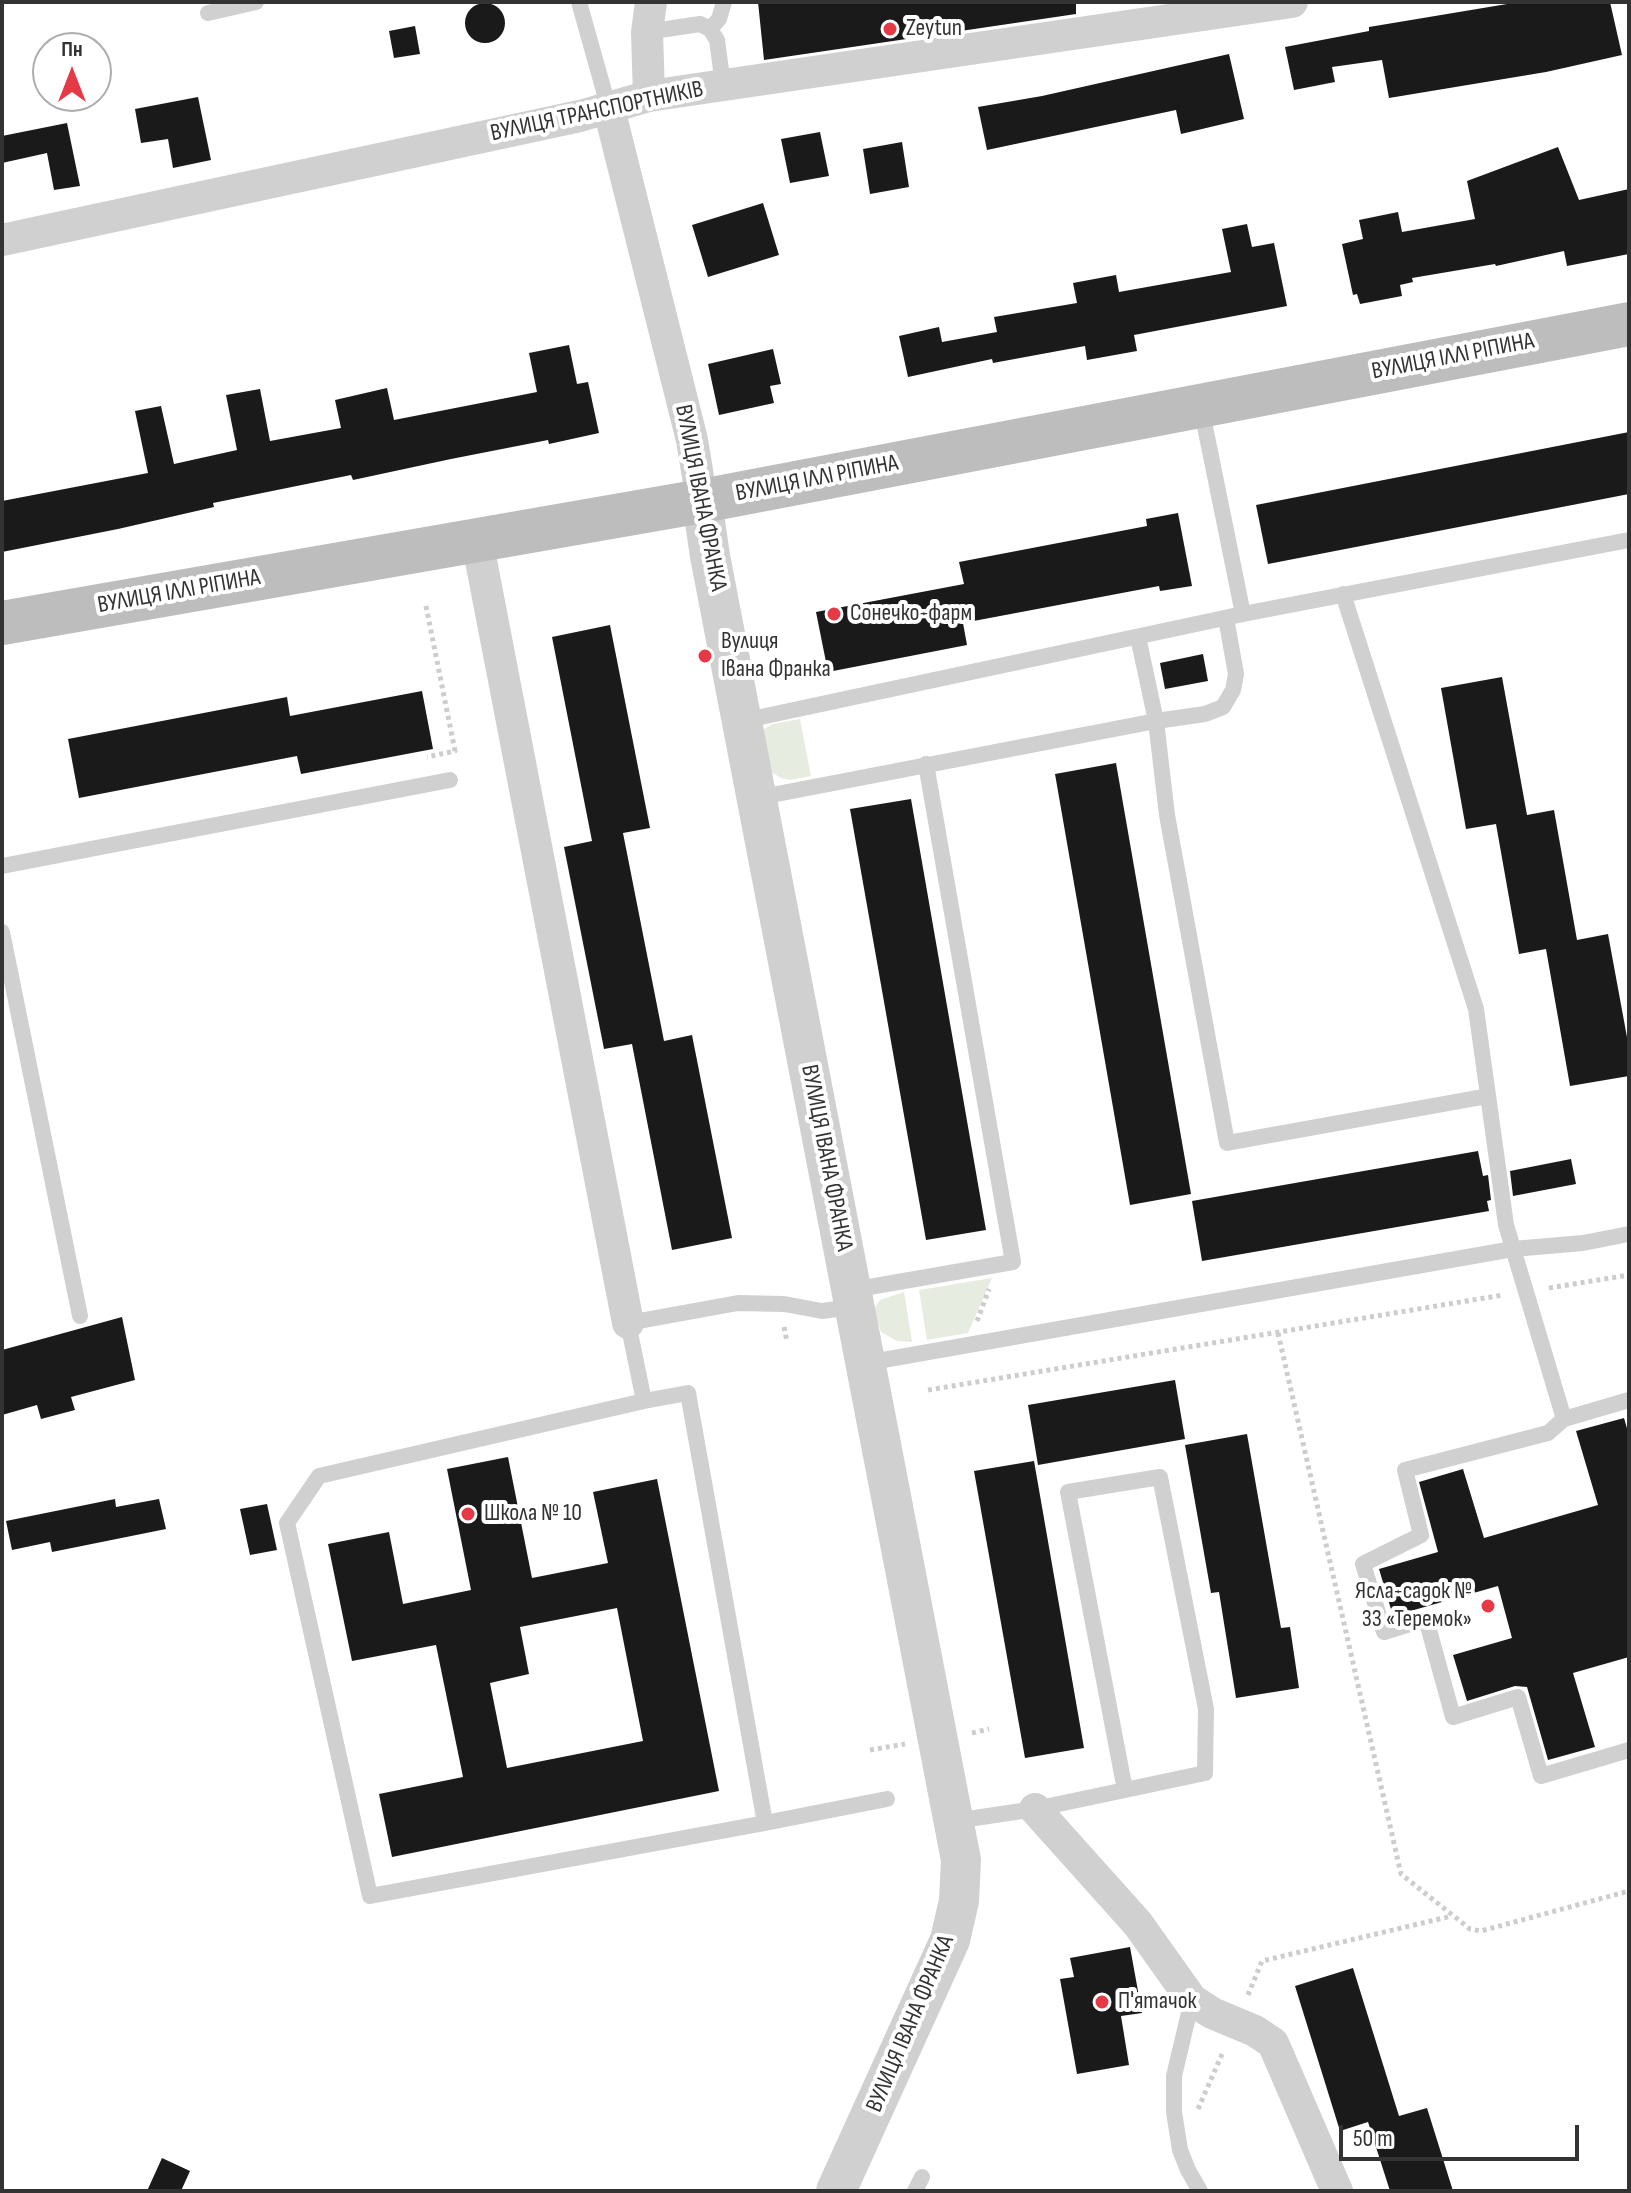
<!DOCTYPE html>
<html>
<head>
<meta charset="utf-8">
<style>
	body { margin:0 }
	#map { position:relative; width:1631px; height:2193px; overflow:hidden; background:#fff; font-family:"Sofia Sans Condensed",sans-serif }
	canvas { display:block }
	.frame { position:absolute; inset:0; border:4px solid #333; pointer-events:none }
	.north { position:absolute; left:32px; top:32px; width:80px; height:80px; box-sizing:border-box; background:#fff; border:2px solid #adadad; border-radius:50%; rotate:0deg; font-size:22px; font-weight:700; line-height:32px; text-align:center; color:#333 }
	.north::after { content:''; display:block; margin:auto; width:28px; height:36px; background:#e63946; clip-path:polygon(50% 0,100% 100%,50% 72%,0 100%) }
	.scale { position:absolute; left:1339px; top:2125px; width:240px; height:36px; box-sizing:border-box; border:4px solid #333; border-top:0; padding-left:10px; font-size:24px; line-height:28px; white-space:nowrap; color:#333; -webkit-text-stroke:6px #fff; paint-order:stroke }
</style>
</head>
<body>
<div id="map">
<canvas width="1631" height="2193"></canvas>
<div class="frame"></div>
<div class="north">Пн</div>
<div class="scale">50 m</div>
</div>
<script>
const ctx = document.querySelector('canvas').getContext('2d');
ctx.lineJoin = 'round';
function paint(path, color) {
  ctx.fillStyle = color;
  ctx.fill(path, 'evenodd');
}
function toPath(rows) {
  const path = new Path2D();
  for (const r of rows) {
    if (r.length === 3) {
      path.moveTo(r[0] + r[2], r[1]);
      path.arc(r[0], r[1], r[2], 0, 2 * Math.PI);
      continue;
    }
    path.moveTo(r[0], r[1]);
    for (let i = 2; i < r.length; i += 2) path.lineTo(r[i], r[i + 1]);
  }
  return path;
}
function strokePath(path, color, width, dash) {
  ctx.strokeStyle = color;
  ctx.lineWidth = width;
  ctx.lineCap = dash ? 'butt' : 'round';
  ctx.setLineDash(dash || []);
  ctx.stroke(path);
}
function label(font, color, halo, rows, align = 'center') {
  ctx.font = font + ' "Sofia Sans Condensed",sans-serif';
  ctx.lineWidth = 8;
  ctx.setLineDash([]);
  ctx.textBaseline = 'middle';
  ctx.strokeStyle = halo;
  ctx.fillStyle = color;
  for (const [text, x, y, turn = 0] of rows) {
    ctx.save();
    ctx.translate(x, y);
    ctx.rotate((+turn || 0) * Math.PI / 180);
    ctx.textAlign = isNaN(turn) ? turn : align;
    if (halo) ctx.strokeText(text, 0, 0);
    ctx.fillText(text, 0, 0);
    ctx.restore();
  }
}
paint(toPath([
	[800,719,811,776,790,780,781,778,768,770,761,734,764,729,773,724],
	[992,1278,968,1333,927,1340,919,1290],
	[904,1292,912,1342,897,1341,881,1332,874,1309,880,1300]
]), '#e6ecdf');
paint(toPath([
	[758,2,1076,2,1076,14,764,60],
	[1519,2,1610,2,1622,55,1546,72,1389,98,1382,60,1332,67,1335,82,1294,90,1285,47,1369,31,1369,27],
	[485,23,20],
	[415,26,420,54,394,58,389,31],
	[1229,54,1244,119,1181,134,1176,110,987,150,978,107,1042,96],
	[198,97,211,160,173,168,168,139,141,143,135,109],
	[67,123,80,186,54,190,47,153,2,163,2,136],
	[820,132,829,176,790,183,781,139],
	[902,142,909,187,870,194,863,149],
	[1558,147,1579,200,1629,189,1629,254,1567,266,1564,251,1496,266,1495,264,1412,278,1413,282,1400,285,1402,296,1360,304,1357,294,1353,295,1342,244,1363,239,1359,220,1398,212,1402,232,1475,219,1467,181],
	[763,203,779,255,708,277,692,225],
	[1247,224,1252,247,1274,243,1287,306,1134,335,1137,351,1087,360,1085,346,993,363,992,359,908,377,899,336,939,327,942,342,997,332,994,317,1077,303,1073,283,1116,275,1119,292,1231,272,1222,229],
	[569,345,577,384,588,382,599,433,549,444,548,440,451,459,353,480,351,475,213,503,214,507,118,529,2,552,2,501,148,473,135,411,161,406,174,464,237,450,226,395,260,389,270,441,341,428,335,400,387,388,394,420,537,392,529,353],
	[773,349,781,384,770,386,774,403,719,415,708,364],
	[1629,432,1629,494,1268,564,1256,505],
	[1178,513,1192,586,1160,591,1159,586,963,623,967,645,828,672,816,612,964,584,959,562,1147,526,1146,519],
	[610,625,650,828,623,833,664,1041,692,1035,732,1238,672,1250,632,1044,604,1049,564,847,592,841,552,637],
	[1203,654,1208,681,1165,689,1160,663],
	[1502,677,1527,815,1554,810,1577,940,1608,934,1629,1048,1629,1076,1570,1086,1546,949,1519,954,1496,824,1466,829,1441,688],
	[422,691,433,749,301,774,297,756,79,798,68,739,287,697,290,716],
	[1116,763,1191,1194,1130,1205,1055,774],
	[911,799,986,1230,926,1240,850,809],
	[1478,1151,1483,1176,1488,1175,1491,1200,1487,1201,1489,1211,1202,1261,1192,1201],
	[1571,1159,1576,1184,1513,1196,1510,1171],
	[122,1317,135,1380,71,1397,75,1410,41,1419,37,1405,2,1415,2,1350],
	[1175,1380,1185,1439,1038,1465,1028,1405],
	[1624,1418,1629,1435,1629,1657,1573,1673,1595,1747,1548,1760,1527,1687,1515,1686,1467,1701,1453,1655,1512,1638,1498,1586,1393,1616,1379,1569,1438,1552,1419,1482,1463,1469,1484,1538,1598,1505,1576,1431],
	[1247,1434,1281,1628,1290,1627,1299,1688,1236,1698,1219,1592,1211,1593,1185,1445],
	[508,1457,532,1578,608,1563,593,1492,657,1479,719,1791,392,1857,379,1794,463,1777,436,1645,352,1661,328,1544,389,1532,403,1604,471,1590,447,1469],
	[617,1608,643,1741,507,1768,490,1683,529,1674,520,1627],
	[1034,1461,1084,1748,1025,1758,974,1471],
	[115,1499,116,1507,159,1499,166,1529,52,1552,50,1542,12,1550,6,1521],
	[267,1504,277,1550,250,1555,240,1509],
	[1130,1947,1142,2013,1121,2016,1129,2065,1077,2074,1060,1979,1074,1977,1070,1958],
	[1353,1968,1399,2116,1427,2108,1453,2191,1390,2191,1368,2122,1340,2131,1295,1986],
	[162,2158,190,2171,181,2191,147,2191]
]), '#1a1a1a');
strokePath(toPath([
	[426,606,455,751,427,757],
	[1549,1288,1629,1275],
	[977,1321,989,1289],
	[784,1327,787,1342],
	[1278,1333,1401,1874,1470,1929,1481,1931,1629,1891],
	[928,1390,1503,1295],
	[972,1733,989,1729],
	[870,1750,905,1744],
	[1248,1995,1262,1961,1452,1916],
	[1198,2109,1223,2052]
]), '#cdcdcd', 5, [4, 4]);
strokePath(toPath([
	[579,2,609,109],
	[208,13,256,2],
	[710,29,719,19,724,2],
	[647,32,700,24,710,29,717,40,723,85],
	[1201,407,1243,614],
	[1343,594,1476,1009,1506,1225,1564,1419],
	[1138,637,1156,721,1167,815,1227,1143,1488,1096],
	[742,721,1243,614,1629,540],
	[756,798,1156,721,1205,714,1223,707,1233,690,1236,674,1226,618],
	[2,866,450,780],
	[2,932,80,1316],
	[852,1290,1013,1262,926,764],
	[866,1363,1513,1249,1583,1243,1629,1234],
	[1629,1400,1564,1419,1548,1433,1405,1470,1421,1535,1363,1564,1384,1632,1426,1619,1453,1717,1518,1697,1541,1776,1629,1750],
	[644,1401,319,1476,287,1523,370,1896,765,1823,688,1393,644,1401,628,1323,738,1303,784,1304,822,1311,853,1307],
	[955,1821,1035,1809,1125,1790,1205,1773,1206,1709,1160,1477,1068,1492,1125,1790],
	[765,1823,887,1799],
	[1192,2000,1174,2076,1174,2112,1180,2150,1188,2170,1200,2191],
	[915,2191,922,2177]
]), '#d0d0d0', 16);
strokePath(toPath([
	[649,96,647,32,651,2],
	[609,109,692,440,702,501],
	[2,240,580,116,649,96,1292,2],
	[477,540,628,1323],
	[1035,1809,1138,1924,1192,2000,1212,2013,1255,2031,1273,2043,1337,2191]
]), '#d0d0d0', 32);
strokePath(toPath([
	[702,501,710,556,961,1860,959,1901,950,1940,836,2191]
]), '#d0d0d0', 40);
strokePath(toPath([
	[2,623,702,501,1629,324]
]), '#bdbdbd', 44);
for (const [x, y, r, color] of [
	[890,29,8,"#e63946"],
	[834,614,8,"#e63946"],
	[705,656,8,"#e63946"],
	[468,1514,8,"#e63946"],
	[1488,1606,8,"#e63946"],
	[1102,2002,8,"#e63946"]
]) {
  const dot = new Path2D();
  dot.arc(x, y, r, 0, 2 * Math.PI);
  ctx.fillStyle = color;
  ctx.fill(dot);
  strokePath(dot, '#fff', 3);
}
label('24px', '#333', '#fff', [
	["Zeytun",906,29],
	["Сонечко-фарм",850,614],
	["Вулиця",721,642],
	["Івана Франка",721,670],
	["Школа № 10",484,1514],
	["Ясла-садок №",1472,1592,"right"],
	["33 «Теремок»",1472,1620,"right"],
	["П'ятачок",1118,2002]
], 'left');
label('24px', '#333', '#fff', [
	["ВУЛИЦЯ ТРАНСПОРТНИКІВ",597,112,-12],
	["ВУЛИЦЯ ІЛЛІ РІПИНА",1453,357,-11],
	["ВУЛИЦЯ ІЛЛІ РІПИНА",817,479,-11],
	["ВУЛИЦЯ ІВАНА ФРАНКА",700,498,79],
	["ВУЛИЦЯ ІЛЛІ РІПИНА",179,592,-10],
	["ВУЛИЦЯ ІВАНА ФРАНКА",826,1158,79],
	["ВУЛИЦЯ ІВАНА ФРАНКА",911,2024,-67]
]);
</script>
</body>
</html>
